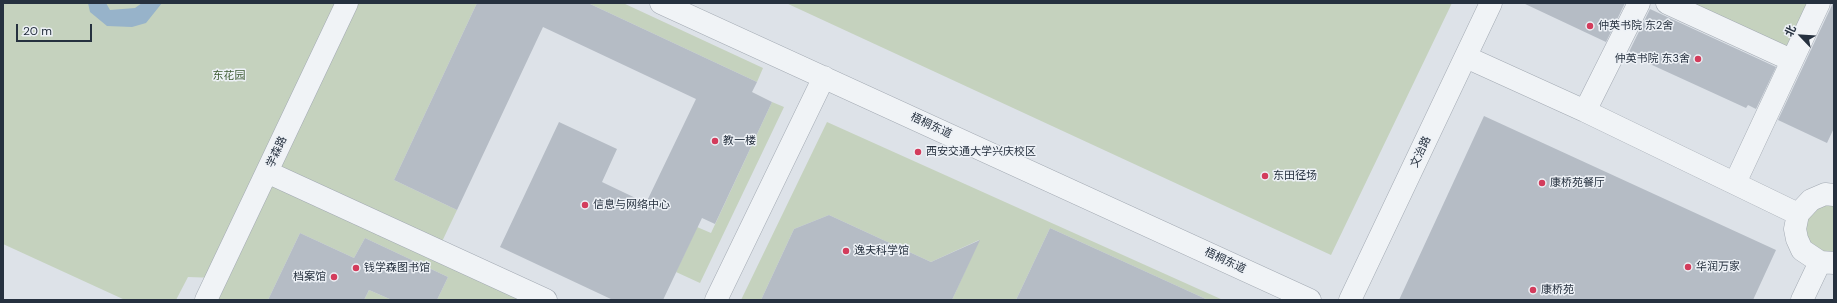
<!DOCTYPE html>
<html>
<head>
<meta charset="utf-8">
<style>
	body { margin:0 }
	#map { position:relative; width:1837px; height:303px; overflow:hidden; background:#dde2e8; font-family:"DM Sans","Noto Sans SC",sans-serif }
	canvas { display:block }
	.frame { position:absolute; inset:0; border:4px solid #26313f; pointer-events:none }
	.north { position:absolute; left:1781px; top:16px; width:40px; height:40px; -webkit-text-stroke:3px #edf1f6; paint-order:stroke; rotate:295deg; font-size:11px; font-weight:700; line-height:16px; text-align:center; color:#26313f }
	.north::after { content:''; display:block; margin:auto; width:14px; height:18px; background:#26313f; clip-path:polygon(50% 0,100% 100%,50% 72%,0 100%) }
	.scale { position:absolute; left:16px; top:24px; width:76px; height:18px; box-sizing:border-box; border:2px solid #26313f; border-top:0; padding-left:5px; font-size:12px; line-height:14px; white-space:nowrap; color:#26313f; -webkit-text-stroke:3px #edf1f6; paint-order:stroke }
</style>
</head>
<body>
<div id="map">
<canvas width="1837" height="303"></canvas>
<div class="frame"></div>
<div class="north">北</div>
<div class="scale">20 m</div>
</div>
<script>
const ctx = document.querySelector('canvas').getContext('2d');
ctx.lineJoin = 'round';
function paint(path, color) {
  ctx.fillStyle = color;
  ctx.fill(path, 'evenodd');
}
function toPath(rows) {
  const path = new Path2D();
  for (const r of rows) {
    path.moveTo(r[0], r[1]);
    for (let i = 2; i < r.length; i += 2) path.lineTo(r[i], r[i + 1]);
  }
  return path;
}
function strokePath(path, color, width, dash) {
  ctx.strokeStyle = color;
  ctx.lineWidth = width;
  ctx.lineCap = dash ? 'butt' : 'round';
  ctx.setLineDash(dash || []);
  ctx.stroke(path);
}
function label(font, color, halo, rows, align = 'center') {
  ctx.font = font + ' "DM Sans","Noto Sans SC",sans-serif';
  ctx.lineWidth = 3;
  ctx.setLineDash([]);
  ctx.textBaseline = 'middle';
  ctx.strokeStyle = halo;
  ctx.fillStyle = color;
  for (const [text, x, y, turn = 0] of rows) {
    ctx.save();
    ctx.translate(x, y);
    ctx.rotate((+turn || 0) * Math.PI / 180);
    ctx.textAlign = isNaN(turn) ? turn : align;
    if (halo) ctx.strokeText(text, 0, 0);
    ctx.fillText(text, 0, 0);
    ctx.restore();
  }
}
paint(toPath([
	[3,3,477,3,394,180,457,210,438,250,546,300,437,300,448,277,365,238,354,258,300,233,268,300,208,300,216,278,188,277,176,300,125,300,3,244],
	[588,3,623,3,763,68,757,82],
	[786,3,1452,3,1331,255],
	[1667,3,1819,3,1791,60],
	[772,102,784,107,700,283,676,272,697,227,711,233],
	[827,122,1223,300,1208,300,1050,228,1016,300,952,300,979,240,931,262,829,215,794,229,761,300,741,300],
	[1834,195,1834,263,1799,245,1795,229],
	[369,290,392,300,364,300]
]), '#c5d2be');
paint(toPath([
	[88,3,106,3,110,10,135,8,142,3,162,3,146,23,132,27,107,26,90,12]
]), '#97b3ca');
paint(toPath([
	[477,3,588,3,757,82,752,92,772,102,715,224,702,218,663,300,613,300,500,247,559,122,617,149,602,182,646,203,696,99,543,27,457,210,394,180],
	[1523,3,1625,3,1606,42],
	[1833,3,1834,128,1827,143,1778,120],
	[1650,9,1776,67,1756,109,1748,105,1746,108,1628,54],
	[1484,116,1776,250,1753,300,1399,300],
	[829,215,931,262,980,240,952,300,761,300,794,229],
	[1050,228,1151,274,1208,300,1016,300],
	[300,233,354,258,365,238,448,277,437,300,392,300,369,290,364,300,268,300]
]), '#b5bcc5');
const minor = toPath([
	[661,3,1310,300],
	[1667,3,1791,60],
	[1466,57,1585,111,1798,214],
	[1585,111,1639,3],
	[267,172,546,300],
	[1735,183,1819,3],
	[1834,195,1825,194,1811,200,1798,214,1795,229,1797,239,1802,250,1820,262,1834,263],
	[206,300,347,3],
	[716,300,824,77],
	[1350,300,1491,3],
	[1802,300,1820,262]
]);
strokePath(minor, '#a2a9b2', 23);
strokePath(minor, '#f0f3f6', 22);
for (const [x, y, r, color] of [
	[1590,26,4,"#d33c5c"],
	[1698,59,4,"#d33c5c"],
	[715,141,4,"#d33c5c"],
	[918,152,4,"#d33c5c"],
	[1265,176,4,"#d33c5c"],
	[1542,183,4,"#d33c5c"],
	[585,205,4,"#d33c5c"],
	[846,251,4,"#d33c5c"],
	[1688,267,4,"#d33c5c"],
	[356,268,4,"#d33c5c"],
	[334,277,4,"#d33c5c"],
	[1533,290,4,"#d33c5c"]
]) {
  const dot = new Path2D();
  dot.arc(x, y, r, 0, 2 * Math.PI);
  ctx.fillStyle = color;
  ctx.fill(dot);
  strokePath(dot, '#edf1f6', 1.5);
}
label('11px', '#26313f', '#edf1f6', [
	["仲英书院 东2舍",1598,26],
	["仲英书院 东3舍",1690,59,"right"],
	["教一楼",723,141],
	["西安交通大学兴庆校区",926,152],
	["东田径场",1273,176],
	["康桥苑餐厅",1550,183],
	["信息与网络中心",593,205],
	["逸夫科学馆",854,251],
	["华润万家",1696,267],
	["钱学森图书馆",364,268],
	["档案馆",326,277,"right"],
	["康桥苑",1541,290]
], 'left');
label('11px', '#3d5b33', '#edf1f6', [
	["东花园",229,76]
]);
label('11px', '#26313f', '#edf1f6', [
	["梧桐东道",931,126,25],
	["学森路",277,152,-65],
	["文治路",1421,152,-65],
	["梧桐东道",1225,261,25]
]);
</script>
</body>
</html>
